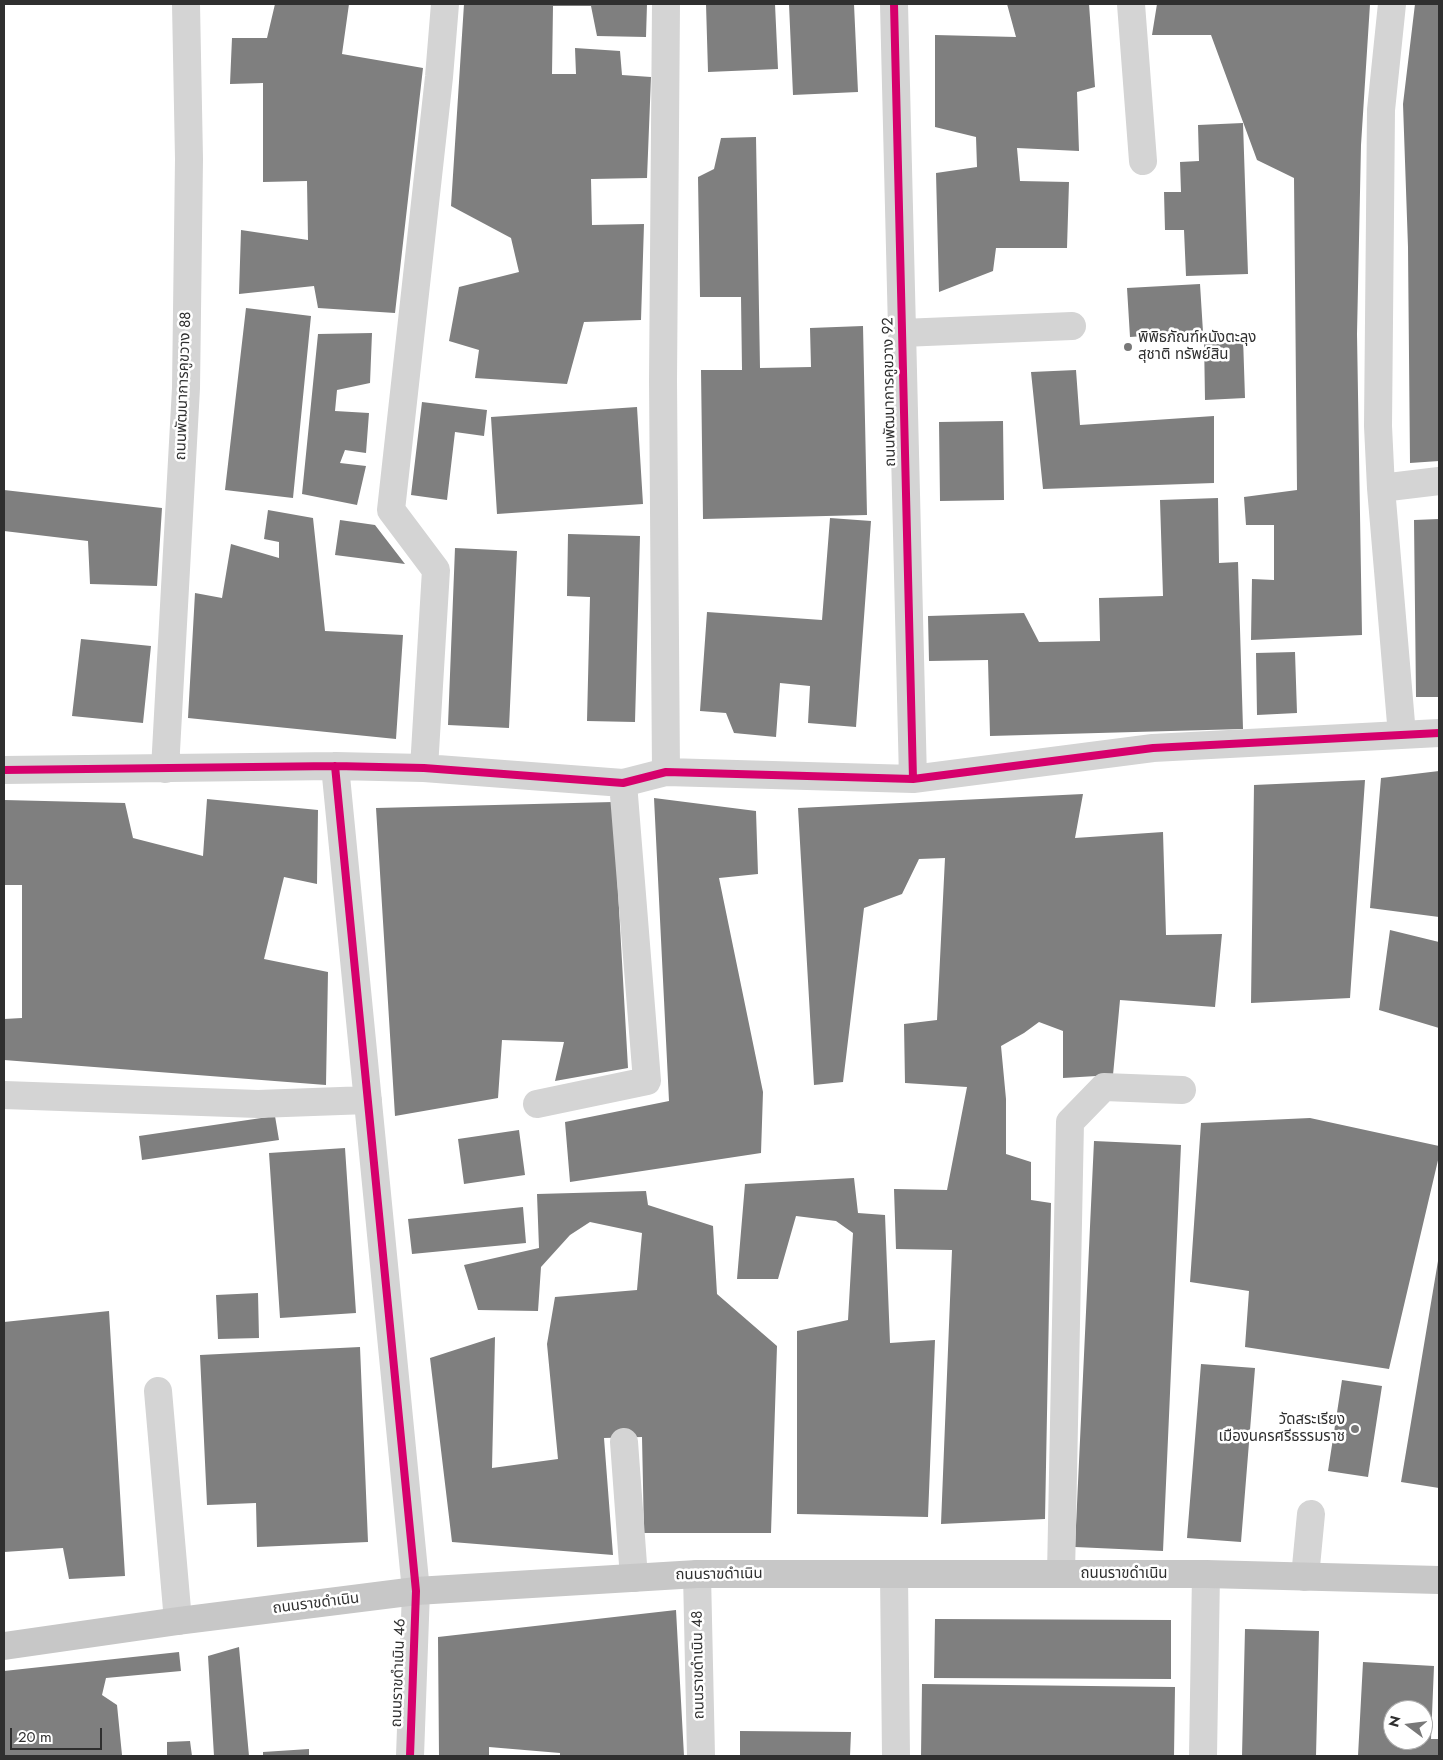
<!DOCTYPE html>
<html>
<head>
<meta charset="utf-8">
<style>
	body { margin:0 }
	#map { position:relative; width:1443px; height:1760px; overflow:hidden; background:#fff; font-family:Jost,sans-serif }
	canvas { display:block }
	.frame { position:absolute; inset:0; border:5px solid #2f2f2f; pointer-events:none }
	.north { position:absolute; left:1383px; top:1700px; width:50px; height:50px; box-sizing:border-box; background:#fff; border:1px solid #acacac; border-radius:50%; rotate:285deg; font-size:14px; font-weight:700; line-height:20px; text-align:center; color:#2f2f2f }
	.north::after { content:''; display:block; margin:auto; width:18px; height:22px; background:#787878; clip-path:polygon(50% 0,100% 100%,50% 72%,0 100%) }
	.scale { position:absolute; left:10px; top:1728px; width:92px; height:22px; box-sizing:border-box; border:2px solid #2f2f2f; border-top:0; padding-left:6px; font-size:15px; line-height:18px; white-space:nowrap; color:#2f2f2f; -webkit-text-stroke:4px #fff; paint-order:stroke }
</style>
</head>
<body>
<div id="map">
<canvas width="1443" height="1760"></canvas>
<div class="frame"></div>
<div class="north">N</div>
<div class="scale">20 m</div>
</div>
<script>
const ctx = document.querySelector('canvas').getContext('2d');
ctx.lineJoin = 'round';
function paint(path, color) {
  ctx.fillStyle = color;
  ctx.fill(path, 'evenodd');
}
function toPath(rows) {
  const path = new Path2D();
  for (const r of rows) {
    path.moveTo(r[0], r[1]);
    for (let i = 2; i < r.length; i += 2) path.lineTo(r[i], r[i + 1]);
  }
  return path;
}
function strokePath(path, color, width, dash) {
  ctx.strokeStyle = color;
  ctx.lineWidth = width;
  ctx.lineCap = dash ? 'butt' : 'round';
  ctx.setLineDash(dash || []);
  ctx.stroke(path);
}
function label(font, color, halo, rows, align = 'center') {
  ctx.font = font + ' Jost,"Noto Sans Thai",sans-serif';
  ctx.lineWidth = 5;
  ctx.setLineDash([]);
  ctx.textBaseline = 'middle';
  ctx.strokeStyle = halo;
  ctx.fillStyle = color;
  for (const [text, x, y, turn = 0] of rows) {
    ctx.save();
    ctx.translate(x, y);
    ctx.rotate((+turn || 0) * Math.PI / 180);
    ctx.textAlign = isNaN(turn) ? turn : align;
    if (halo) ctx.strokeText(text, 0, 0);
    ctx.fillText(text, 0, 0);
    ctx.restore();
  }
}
paint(toPath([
	[275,4,349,4,342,54,423,68,395,313,318,308,314,286,239,294,241,230,308,240,307,181,263,182,263,83,230,84,232,38,267,38],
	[464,4,647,4,646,37,597,36,591,6,553,6,552,74,576,74,575,48,620,51,622,75,651,77,647,178,591,179,592,225,644,224,641,320,584,322,567,384,475,378,479,350,449,341,459,287,519,272,511,238,451,206],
	[706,4,775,4,778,69,708,72],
	[789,4,854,4,858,92,793,95],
	[1007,4,1089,4,1095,87,1077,92,1079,151,1017,148,1020,181,1069,182,1067,248,996,248,993,271,939,292,936,173,977,167,976,137,935,127,935,35,1016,37],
	[1157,4,1370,4,1361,145,1357,334,1362,635,1251,640,1252,579,1274,580,1274,525,1246,525,1244,497,1297,490,1294,178,1257,160,1211,35,1152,35],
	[1415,4,1439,4,1439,461,1410,463,1408,247,1403,104],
	[1243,123,1248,274,1186,276,1184,230,1165,230,1164,192,1181,192,1180,162,1199,161,1198,125],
	[756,137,760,368,811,367,810,328,863,326,867,515,703,519,701,370,742,370,741,297,700,297,698,177,714,169,721,138],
	[1200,284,1203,332,1130,337,1127,288],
	[246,308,311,316,293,498,225,490],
	[372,333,370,383,337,390,335,411,369,413,366,453,345,450,340,463,366,466,357,505,302,494,318,334],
	[1243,337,1245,398,1205,400,1204,338],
	[1076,370,1080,425,1214,416,1214,483,1043,489,1031,372],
	[422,402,487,410,484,436,455,432,447,500,411,495],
	[637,407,643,504,497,514,491,417],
	[1003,421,1004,500,940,501,939,422],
	[4,490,162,508,157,586,90,584,88,541,4,531],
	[1218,498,1219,563,1238,562,1243,729,990,736,988,660,929,661,928,616,1024,613,1039,642,1100,641,1099,598,1163,596,1160,500],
	[268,510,313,518,325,631,403,635,396,739,188,718,195,593,222,598,231,544,279,558,279,542,264,539],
	[830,518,871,521,856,727,808,723,810,686,780,683,776,737,734,733,726,713,700,711,707,612,822,620],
	[1439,519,1439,697,1416,697,1414,520],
	[340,520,375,525,405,564,335,555],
	[568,534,640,536,635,722,587,721,590,597,567,596],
	[455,548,517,551,509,728,448,725],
	[81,639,151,646,143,723,72,716],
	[1295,652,1297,713,1257,715,1256,653],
	[1439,771,1439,917,1370,908,1381,778],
	[1365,780,1350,998,1251,1003,1254,785],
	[1083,794,1075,838,1163,832,1166,935,1222,934,1215,1007,1120,1000,1113,1075,1063,1078,1063,1031,1039,1022,1024,1033,1001,1046,1006,1099,1006,1154,1031,1162,1031,1200,1051,1203,1045,1519,941,1524,952,1250,896,1249,894,1189,947,1190,967,1087,905,1083,904,1024,937,1020,945,858,919,859,902,894,864,908,843,1082,814,1085,798,808],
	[654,798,756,811,758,874,719,878,763,1092,761,1153,570,1182,565,1122,669,1101],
	[207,799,318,810,317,884,284,877,264,959,328,972,326,1085,4,1060,4,1019,22,1018,22,885,4,885,4,800,125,803,133,838,203,856],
	[613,802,628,1068,555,1081,564,1042,502,1040,498,1098,395,1116,376,808],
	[1390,930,1439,942,1439,1028,1379,1010],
	[275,1116,279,1140,142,1160,139,1136],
	[1310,1118,1439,1146,1439,1156,1389,1369,1245,1347,1249,1291,1190,1282,1201,1123],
	[519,1130,525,1175,464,1184,458,1139],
	[1094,1141,1181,1145,1163,1551,1075,1547],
	[345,1148,356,1313,280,1318,269,1153],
	[854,1178,858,1213,885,1215,890,1343,935,1340,928,1517,797,1514,797,1331,848,1320,853,1233,836,1221,796,1216,778,1279,737,1279,745,1184],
	[646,1191,648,1205,713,1226,717,1294,777,1346,771,1533,644,1533,642,1437,604,1438,613,1555,452,1542,430,1358,495,1337,492,1468,558,1459,547,1344,555,1297,637,1290,642,1233,590,1222,570,1235,541,1267,538,1311,478,1310,464,1265,539,1248,537,1194],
	[523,1207,526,1243,412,1254,408,1219],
	[1438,1261,1439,1261,1439,1488,1401,1482],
	[258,1293,259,1338,218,1339,216,1295],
	[109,1311,125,1576,69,1579,63,1548,4,1552,4,1322],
	[360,1347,368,1542,257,1547,256,1503,207,1505,200,1355],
	[1201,1364,1255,1368,1241,1542,1187,1538],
	[1342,1380,1382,1386,1368,1477,1328,1471],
	[676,1610,684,1756,560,1756,560,1753,489,1747,489,1756,439,1756,438,1637],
	[935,1619,1171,1620,1171,1679,934,1678],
	[1245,1629,1319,1631,1316,1756,1242,1756],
	[239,1647,249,1756,214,1756,208,1656],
	[179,1652,181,1671,106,1678,102,1695,117,1705,122,1755,120,1756,4,1756,4,1671],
	[1363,1662,1434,1666,1431,1739,1439,1739,1439,1756,1358,1756],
	[1393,1710,1423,1710,1423,1740,1393,1740],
	[922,1684,1175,1687,1174,1756,921,1756],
	[740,1731,851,1732,850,1756,740,1756],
	[190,1741,192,1756,167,1756,167,1742],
	[309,1749,309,1756,263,1756,263,1752]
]), '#7f7f7f');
strokePath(toPath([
	[666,4,663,380,666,772],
	[894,4,913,779],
	[1131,4,1143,161],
	[1392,4,1381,110,1378,426,1381,488,1402,735],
	[902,333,1072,326],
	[1381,488,1439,481],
	[335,766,416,1591,410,1756],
	[424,768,436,570,391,510,439,77,445,4],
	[165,769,186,388,189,159,186,4],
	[4,770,335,766,424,768,623,783,666,772,913,779,1153,748,1439,733],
	[4,1095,258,1104,368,1100],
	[537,1104,647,1081,623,783],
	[158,1391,178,1621],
	[624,1442,634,1578],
	[697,1574,701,1756],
	[894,1574,896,1756],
	[1061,1574,1070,1122,1104,1087,1182,1090],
	[1305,1577,1311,1514],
	[1203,1756,1206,1574]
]), '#d4d4d4', 28);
strokePath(toPath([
	[4,1646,178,1621,416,1591,697,1574,1206,1574,1439,1580]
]), '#c7c7c7', 28);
strokePath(toPath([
	[894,4,913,779],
	[335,766,416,1591,410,1756],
	[4,770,335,766,424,768,623,783,666,772,913,779,1153,748,1439,733]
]), '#d6006c', 8);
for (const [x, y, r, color] of [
	[1128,347,5,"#787878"],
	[1355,1429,5,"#787878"]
]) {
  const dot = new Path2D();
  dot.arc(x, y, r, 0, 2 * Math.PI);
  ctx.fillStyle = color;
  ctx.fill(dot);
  strokePath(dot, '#fff', 2);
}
label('15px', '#2f2f2f', '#fff', [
	["พิพิธภัณฑ์หนังตะลุง",1138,338],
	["สุชาติ ทรัพย์สิน",1138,355],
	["วัดสระเรียง",1345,1420,"right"],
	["เมืองนครศรีธรรมราช",1345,1437,"right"]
], 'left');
label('15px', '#2f2f2f', '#fff', [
	["ถนนพัฒนาการคูขวาง 88",184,386,-88],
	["ถนนพัฒนาการคูขวาง 92",890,392,-91],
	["ถนนราขดำเนิน",1124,1574],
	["ถนนราขดำเนิน",719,1575,-1],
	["ถนนราขดำเนิน",316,1604,-7],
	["ถนนราขดำเนิน 48",699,1665,-91],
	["ถนนราขดำเนิน 46",399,1673,-88]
]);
</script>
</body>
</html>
